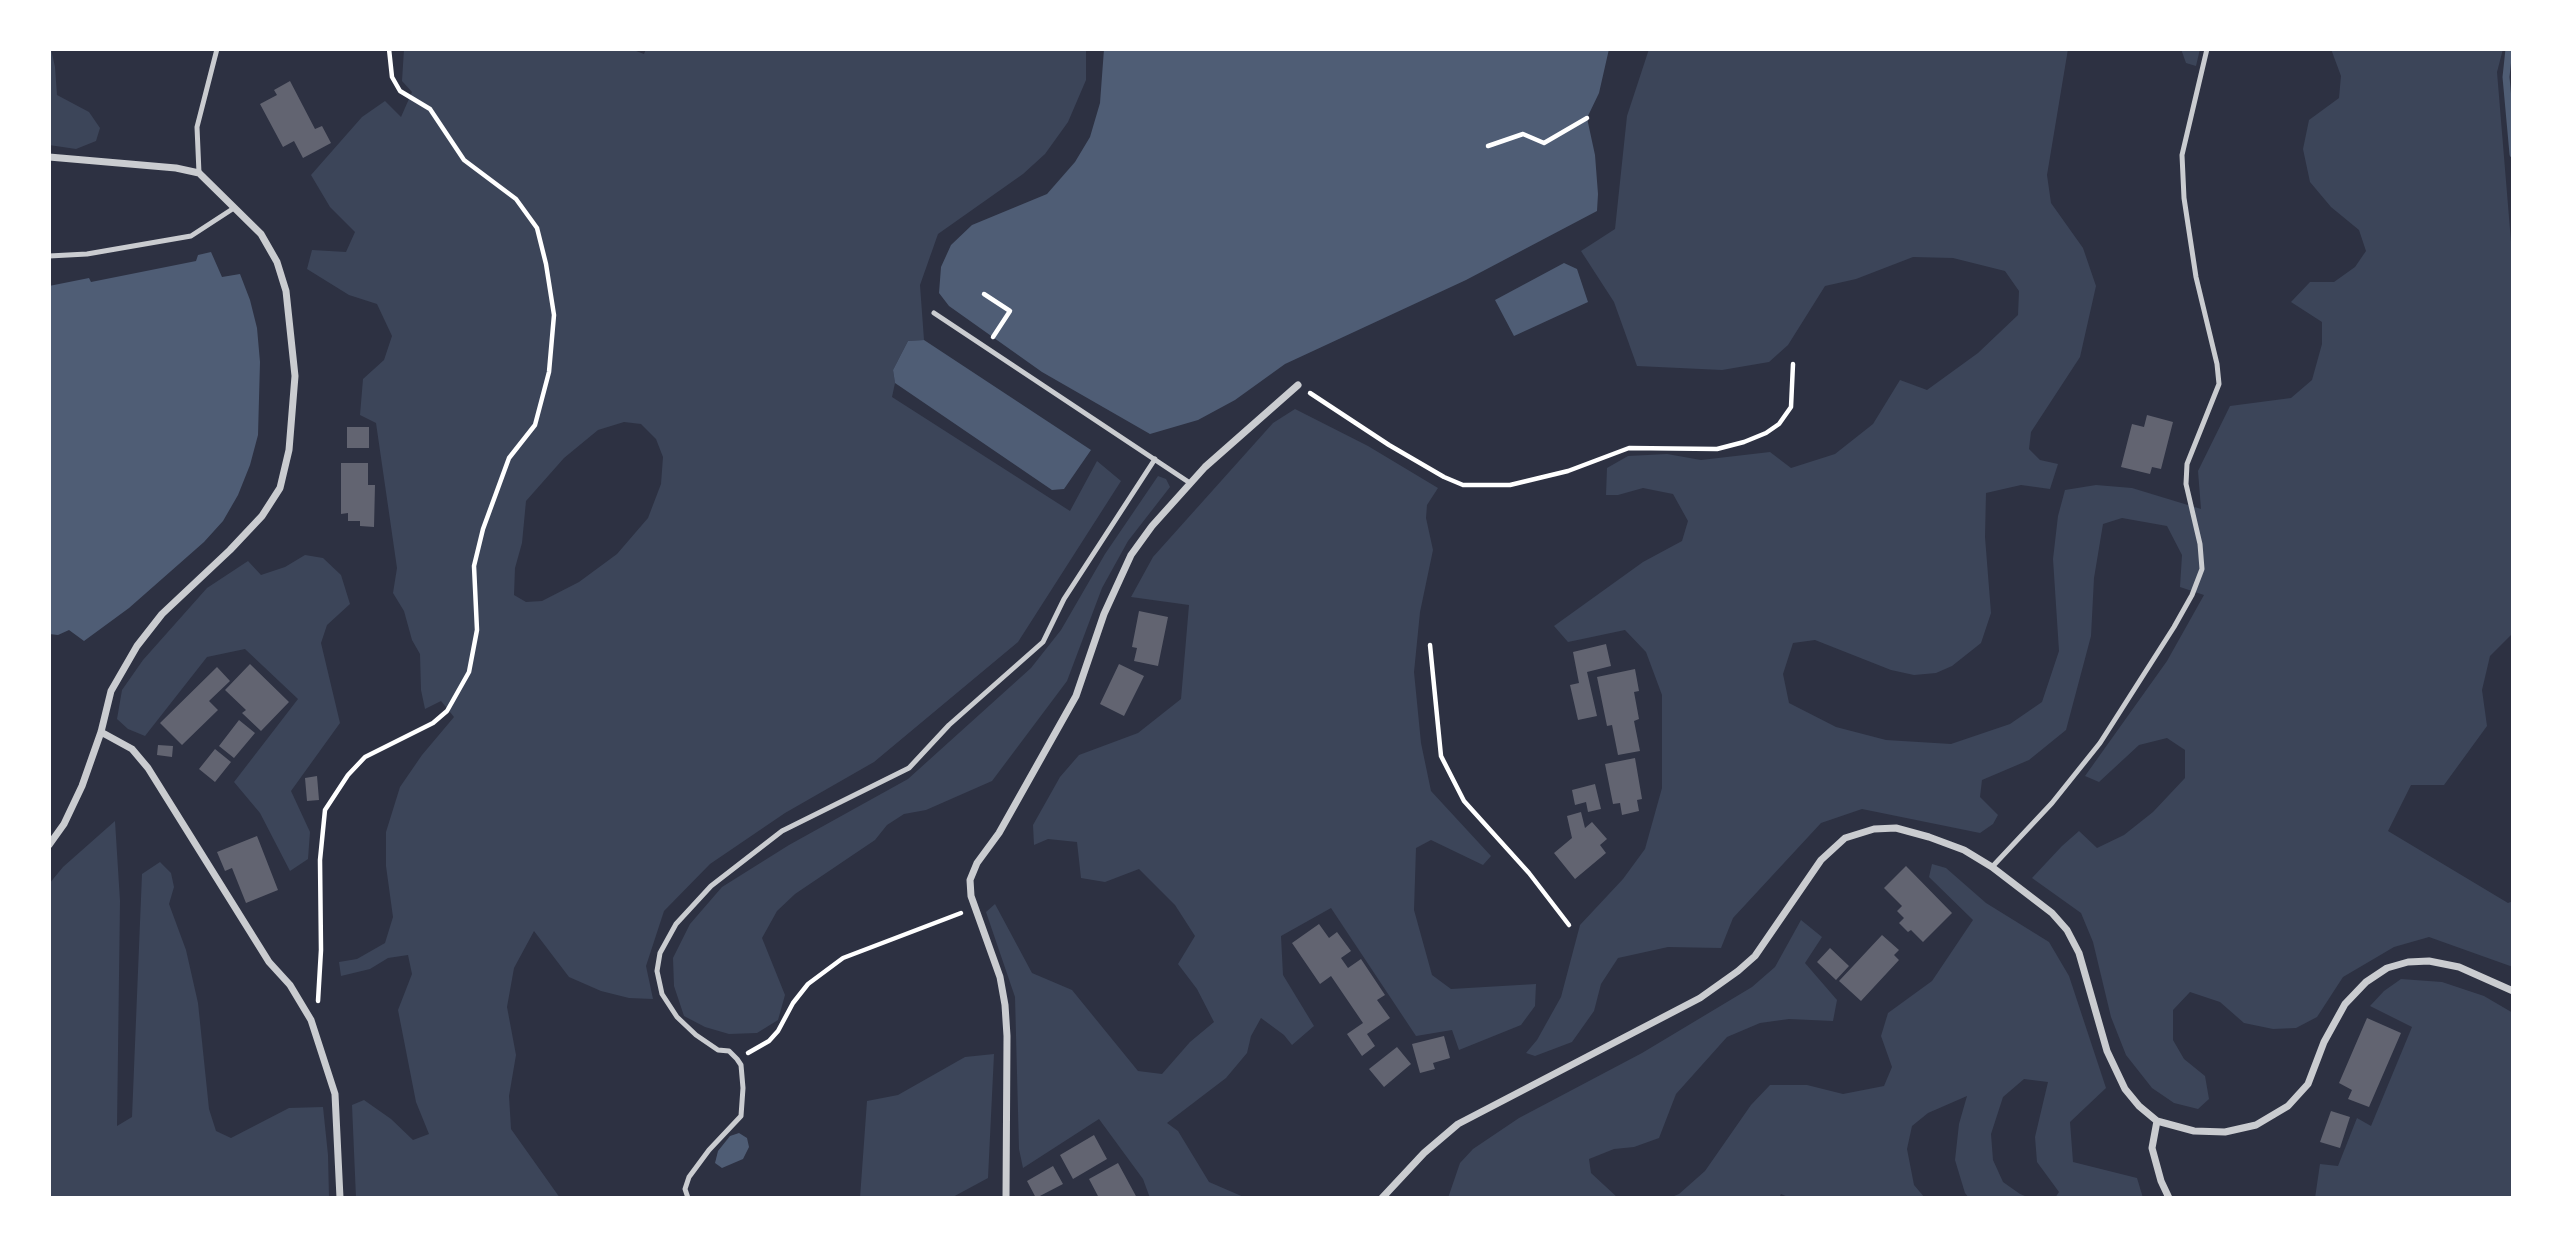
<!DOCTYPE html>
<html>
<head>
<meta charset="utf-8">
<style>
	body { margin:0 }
	#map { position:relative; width:2562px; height:1247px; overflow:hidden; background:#2d3142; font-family:"Sofia Sans Condensed",sans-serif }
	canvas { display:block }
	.frame { position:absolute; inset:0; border:51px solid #fff; pointer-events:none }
</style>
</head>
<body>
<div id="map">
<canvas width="2562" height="1247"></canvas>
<div class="frame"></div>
</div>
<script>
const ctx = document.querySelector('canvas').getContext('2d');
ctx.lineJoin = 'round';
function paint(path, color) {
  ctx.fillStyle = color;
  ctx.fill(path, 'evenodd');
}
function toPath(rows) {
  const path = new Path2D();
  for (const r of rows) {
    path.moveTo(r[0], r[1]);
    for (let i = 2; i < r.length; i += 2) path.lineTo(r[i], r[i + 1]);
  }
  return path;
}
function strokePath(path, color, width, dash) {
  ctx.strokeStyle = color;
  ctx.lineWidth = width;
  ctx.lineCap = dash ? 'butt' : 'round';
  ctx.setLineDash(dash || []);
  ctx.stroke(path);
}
paint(toPath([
	[49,49,51,49,55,67,57,95,89,112,100,128,96,141,76,149,49,145],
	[404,49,631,49,644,54,646,49,1086,49,1086,80,1068,122,1045,154,1023,174,938,234,920,285,924,340,908,341,893,370,895,383,892,397,1070,511,1097,461,1121,481,1018,642,874,762,785,813,710,864,664,911,646,966,653,999,629,998,601,991,569,977,534,931,514,968,507,1007,516,1055,509,1096,511,1129,560,1198,356,1198,352,1105,364,1100,391,1119,413,1140,429,1134,416,1102,398,1010,412,974,408,955,388,958,370,969,341,976,339,962,357,959,385,943,393,917,386,866,386,832,400,787,422,755,454,717,441,701,425,709,421,690,420,654,412,640,404,611,393,593,397,568,376,423,360,415,363,379,384,360,392,336,377,304,349,295,307,269,312,250,346,252,355,232,330,207,311,175,362,117,385,101,401,117,412,92,402,81],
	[624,422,641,424,656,439,663,457,661,484,648,518,617,554,579,582,542,601,526,602,514,595,515,568,522,543,526,501,564,458,598,430],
	[1649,49,2068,49,2047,175,2051,203,2083,248,2096,286,2080,357,2031,432,2029,449,2040,460,2058,464,2050,489,2021,485,1986,493,1985,537,1991,613,1981,643,1952,666,1936,673,1914,675,1891,670,1815,640,1793,643,1783,674,1789,703,1836,727,1886,740,1951,744,2010,724,2042,702,2059,651,2053,559,2058,516,2065,490,2096,485,2132,488,2201,509,2198,471,2230,406,2291,398,2312,380,2322,344,2322,322,2291,302,2310,282,2334,282,2355,267,2366,251,2359,230,2331,207,2310,182,2303,149,2309,120,2339,98,2341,76,2331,49,2503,49,2497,72,2513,266,2513,633,2490,656,2482,690,2487,726,2444,785,2411,785,2388,831,2508,903,2513,901,2513,967,2429,937,2394,947,2343,977,2317,1017,2296,1028,2273,1029,2244,1023,2220,1002,2190,992,2173,1010,2173,1040,2184,1059,2205,1076,2209,1099,2198,1109,2174,1103,2152,1088,2126,1055,2111,1017,2093,942,2081,913,2032,878,2062,846,2079,831,2097,848,2124,835,2153,812,2185,778,2185,750,2167,738,2139,745,2099,782,2085,776,2167,661,2204,595,2180,587,2182,555,2167,526,2122,518,2103,524,2094,578,2091,636,2066,730,2029,760,1982,780,1980,797,1998,815,1993,824,1980,833,1862,809,1821,823,1733,918,1721,948,1668,947,1618,958,1601,984,1594,1011,1572,1042,1535,1056,1526,1053,1537,1040,1561,997,1580,925,1623,879,1645,849,1662,788,1662,695,1646,652,1625,630,1568,642,1554,626,1643,562,1682,541,1688,521,1673,494,1643,488,1618,495,1606,495,1607,468,1628,456,1667,454,1701,460,1770,452,1791,468,1835,454,1873,424,1900,380,1927,390,1978,353,2018,315,2019,291,2005,271,1953,258,1913,257,1856,279,1825,286,1788,345,1769,362,1722,370,1637,366,1614,302,1581,251,1615,229,1627,116],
	[2181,49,2200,49,2196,66,2186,63],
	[1295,409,1368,446,1438,488,1427,505,1426,518,1433,550,1420,612,1414,672,1421,743,1431,791,1491,856,1483,865,1431,840,1416,848,1414,910,1432,975,1451,989,1536,984,1535,1006,1521,1025,1459,1050,1452,1030,1416,1036,1331,908,1281,936,1283,975,1314,1026,1292,1045,1284,1035,1261,1018,1251,1036,1247,1053,1226,1078,1167,1123,1178,1131,1209,1182,1246,1198,1150,1198,1143,1179,1099,1119,1023,1168,1019,1149,1015,997,986,912,995,904,1032,973,1072,990,1138,1071,1162,1074,1190,1042,1214,1022,1197,989,1178,964,1195,936,1175,905,1139,869,1105,882,1081,878,1077,842,1048,839,1034,845,1033,825,1060,777,1079,755,1138,733,1181,699,1189,605,1131,597,1153,557,1273,423],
	[1158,476,1166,479,1170,487,1128,541,1102,588,1067,681,992,781,926,810,904,814,887,825,875,840,795,894,777,911,762,938,785,995,778,1020,757,1033,729,1034,705,1027,684,1016,674,986,673,958,690,924,722,887,789,845,908,779,1031,668,1061,630,1105,554],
	[305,555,323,558,341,575,350,604,327,625,321,643,340,723,291,791,310,832,308,859,290,871,260,813,234,782,298,699,245,649,207,657,145,736,128,729,117,719,122,690,143,660,207,588,248,561,261,575,285,567],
	[115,821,120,901,117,1126,132,1117,142,874,160,862,171,873,174,887,169,904,186,950,198,1003,209,1109,216,1131,231,1138,289,1108,323,1107,328,1155,329,1198,49,1198,49,884,63,867],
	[1932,864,1946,868,1986,903,2049,942,2069,976,2106,1088,2070,1122,2073,1162,2137,1178,2143,1198,2055,1198,2059,1192,2037,1162,2035,1137,2048,1082,2024,1079,2003,1097,1991,1134,1993,1160,2003,1182,2020,1194,2030,1198,1969,1198,1965,1193,1955,1160,1959,1124,1967,1096,1928,1113,1912,1126,1907,1149,1914,1185,1925,1198,1790,1198,1781,1194,1779,1198,1669,1198,1679,1194,1705,1171,1751,1105,1770,1085,1807,1085,1843,1094,1884,1086,1892,1067,1881,1036,1888,1013,1932,981,1973,920,1929,877],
	[1801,920,1822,937,1805,963,1837,1000,1833,1021,1789,1019,1760,1023,1727,1037,1676,1094,1659,1138,1634,1147,1614,1149,1589,1159,1591,1173,1618,1198,1448,1198,1460,1163,1473,1149,1519,1118,1642,1053,1752,987,1775,967],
	[2401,979,2442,982,2484,996,2513,1013,2513,1198,2315,1198,2320,1164,2338,1166,2357,1118,2371,1126,2412,1027,2370,1006,2384,991],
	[994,1054,988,1178,951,1198,860,1198,867,1101,898,1095,965,1057]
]), '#3c4559');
paint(toPath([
	[1104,49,1609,49,1599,93,1587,118,1595,155,1598,194,1597,211,1466,280,1285,364,1235,400,1198,420,1150,434,1042,372,949,306,939,293,941,267,951,245,972,225,1047,194,1075,162,1090,137,1100,103],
	[211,252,222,277,240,274,250,300,257,328,260,362,258,435,250,465,238,495,223,521,204,542,129,608,84,641,69,630,58,635,49,634,49,286,89,278,91,282,196,261,198,255],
	[1564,263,1577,269,1588,302,1514,336,1495,300],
	[924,340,1091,450,1064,489,1052,490,895,383,893,370,908,341],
	[739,1133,747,1138,749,1147,743,1159,722,1168,715,1163,718,1151,730,1136]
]), '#4f5d75');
strokePath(toPath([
	[2509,49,2506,77,2513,154]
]), '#4f5d75', 7);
paint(toPath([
	[290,81,315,129,322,126,331,143,303,158,294,141,283,147,260,104,277,95,274,90],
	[2147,415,2173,422,2161,469,2152,467,2150,474,2121,467,2132,424,2144,427],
	[347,427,369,427,369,448,347,448],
	[341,463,368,463,368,485,375,485,374,527,360,526,360,521,348,521,348,513,341,514],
	[1139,611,1168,617,1158,666,1134,661,1137,648,1132,647],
	[1606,644,1611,666,1587,672,1597,716,1578,720,1570,685,1579,683,1573,652],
	[250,664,289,702,261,731,242,713,246,710,225,690],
	[1119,664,1144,676,1124,716,1100,704],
	[217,667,230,681,209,701,218,710,182,745,160,723],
	[1635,669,1639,691,1634,692,1639,719,1634,721,1640,751,1618,755,1612,725,1607,726,1597,677],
	[239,720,255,733,234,758,219,746],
	[158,745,173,746,172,757,157,755],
	[215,749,231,762,215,782,199,769],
	[1635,758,1642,799,1637,800,1639,811,1622,815,1620,803,1613,804,1605,764],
	[317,776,319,800,307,801,305,778],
	[1595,784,1601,809,1588,812,1586,802,1575,805,1572,790],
	[1581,812,1585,828,1592,822,1607,839,1600,845,1606,853,1575,879,1554,853,1572,838,1567,816],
	[257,836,278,890,246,903,232,868,225,871,217,852],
	[1906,866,1952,913,1923,942,1911,930,1908,932,1899,923,1904,918,1897,911,1902,906,1884,888],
	[1319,924,1329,938,1337,932,1351,951,1341,958,1348,968,1361,959,1385,995,1377,1000,1390,1018,1367,1034,1375,1046,1362,1056,1347,1034,1363,1023,1331,976,1320,984,1292,943],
	[1882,935,1899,950,1894,955,1899,960,1861,1001,1839,981],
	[1830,948,1849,966,1836,980,1817,962],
	[2367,1018,2401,1033,2369,1107,2348,1099,2352,1090,2339,1083],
	[1444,1036,1450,1058,1433,1063,1435,1069,1420,1073,1412,1044],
	[1397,1047,1411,1064,1384,1087,1369,1069],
	[2331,1111,2350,1117,2340,1148,2320,1142],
	[1094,1135,1107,1159,1073,1179,1060,1155],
	[1118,1163,1137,1198,1099,1198,1089,1179],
	[1053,1166,1063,1184,1036,1198,1027,1181]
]), '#626471');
strokePath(toPath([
	[1488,146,1523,134,1544,143,1587,118],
	[984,294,1010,311,993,337],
	[1310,393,1389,445,1444,477,1463,485,1510,485,1568,471,1629,448,1717,449,1744,442,1766,433,1779,424,1791,407,1793,364],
	[1430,645,1441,756,1464,801,1529,873,1569,925],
	[318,1001,321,950,320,860,325,810,348,775,365,757,433,723,447,711,469,672,477,630,474,566,483,529,509,458,535,425,549,372,554,315,546,264,537,228,516,199,464,160,430,109,400,91,392,77,389,49],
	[748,1053,769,1041,778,1031,793,1003,808,984,843,958,961,913]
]), '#fff', 4.5);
strokePath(toPath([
	[199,173,197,127,217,49],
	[49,256,87,254,191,236,234,208],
	[934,313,1190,483],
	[1992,867,2052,803,2100,743,2174,627,2192,595,2202,569,2200,544,2186,484,2187,464,2219,384,2217,364,2196,277,2184,198,2182,155,2207,49],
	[688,1198,685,1189,689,1177,709,1150,741,1116,743,1088,741,1065,737,1059,729,1051,718,1050,696,1035,677,1017,662,994,657,971,660,953,676,924,711,886,782,831,909,768,949,725,1043,642,1064,599,1155,459]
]), '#caccd0', 5);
strokePath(toPath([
	[49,157,176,168,199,173,261,234,277,262,286,291,295,376,289,450,280,488,262,516,230,550,162,614,137,646,111,691,101,732,82,786,64,824,49,845],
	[101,732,132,749,148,768,269,962,290,985,311,1020,335,1094,340,1198],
	[2157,1121,2152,1148,2161,1181,2169,1198],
	[1006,1198,1007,1036,1005,1005,1000,977,971,896,970,880,977,863,999,833,1076,696,1104,614,1131,555,1152,526,1205,467,1298,385],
	[1382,1198,1424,1153,1458,1124,1700,998,1738,971,1755,956,1821,860,1845,838,1874,829,1896,828,1929,837,1964,850,1992,867,2052,913,2067,930,2079,953,2107,1051,2125,1089,2139,1106,2157,1121,2194,1131,2225,1132,2256,1125,2288,1106,2308,1084,2324,1042,2345,1004,2366,982,2387,968,2408,962,2429,961,2459,967,2513,991]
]), '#caccd0', 7);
</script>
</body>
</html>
